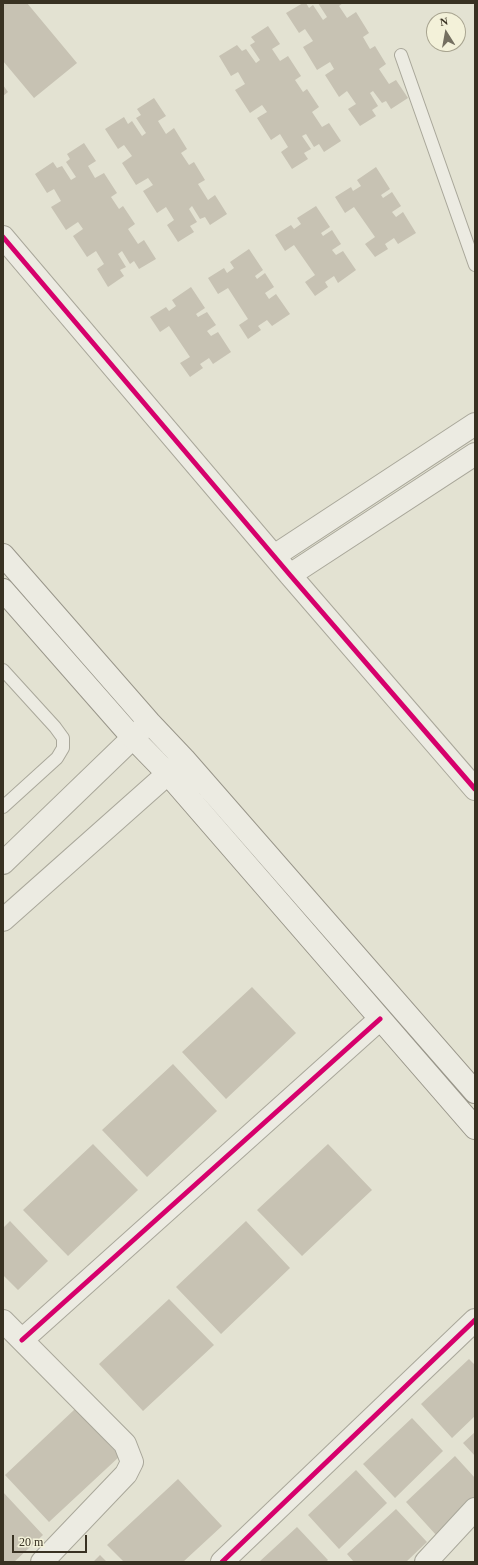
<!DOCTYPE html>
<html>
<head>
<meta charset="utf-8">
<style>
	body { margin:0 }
	#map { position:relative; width:478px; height:1565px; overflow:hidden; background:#e3e2d2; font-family:Georgia,serif }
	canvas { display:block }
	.frame { position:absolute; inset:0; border:4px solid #383122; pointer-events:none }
	.north { position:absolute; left:426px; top:12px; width:40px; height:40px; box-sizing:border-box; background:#f3f1d9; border:1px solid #a8a490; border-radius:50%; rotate:349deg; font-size:11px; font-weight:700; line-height:16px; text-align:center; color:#383122 }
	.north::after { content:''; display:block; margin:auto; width:14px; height:18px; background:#746f60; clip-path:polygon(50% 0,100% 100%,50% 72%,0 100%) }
	.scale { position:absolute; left:12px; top:1535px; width:75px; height:18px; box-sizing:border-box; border:2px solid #383122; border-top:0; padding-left:5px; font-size:12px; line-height:14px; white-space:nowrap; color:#383122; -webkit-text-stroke:3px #f3f1d9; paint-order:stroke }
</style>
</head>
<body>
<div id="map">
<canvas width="478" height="1565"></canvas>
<div class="frame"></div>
<div class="north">N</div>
<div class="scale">20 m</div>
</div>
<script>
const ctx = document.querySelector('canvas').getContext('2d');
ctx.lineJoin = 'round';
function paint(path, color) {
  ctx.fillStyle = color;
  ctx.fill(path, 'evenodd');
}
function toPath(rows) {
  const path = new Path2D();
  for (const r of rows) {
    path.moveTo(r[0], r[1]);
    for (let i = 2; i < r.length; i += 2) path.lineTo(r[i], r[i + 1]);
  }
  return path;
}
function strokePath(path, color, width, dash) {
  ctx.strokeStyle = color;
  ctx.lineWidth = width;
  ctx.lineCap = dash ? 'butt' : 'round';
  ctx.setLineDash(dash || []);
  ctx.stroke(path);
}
paint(toPath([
	[3,3,27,3,77,63,34,98,3,61],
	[303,3,306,3,309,8,313,5,323,20,327,17,318,3,343,3,339,6,347,18,356,12,369,33,363,37,370,49,375,46,386,64,379,69,389,84,396,80,408,98,391,109,386,101,382,103,373,91,370,93,378,106,372,110,376,116,360,126,348,109,356,104,347,91,339,97,325,75,334,69,330,62,317,70,303,47,313,41,305,29,299,33,286,13],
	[268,26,280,44,272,49,280,61,288,56,301,76,295,80,303,92,307,89,319,107,312,112,322,127,329,123,341,141,324,152,319,144,314,147,306,134,302,136,311,149,304,153,308,159,292,169,281,152,288,147,280,134,271,140,257,118,267,112,262,105,250,113,235,90,245,84,238,72,231,76,219,56,237,45,242,51,246,49,256,63,260,60,250,45,255,42,251,37],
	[3,85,8,92,3,96],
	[154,98,166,116,158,121,166,134,174,128,187,149,181,153,189,165,194,162,205,180,198,184,208,200,215,195,227,214,210,225,205,217,200,219,192,206,189,209,197,222,190,226,194,232,178,242,167,225,174,220,166,207,157,213,143,191,153,185,148,178,136,185,122,163,132,156,124,145,118,149,105,129,124,117,128,124,132,121,142,136,146,133,136,118,141,115,137,109],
	[84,143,96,161,88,166,95,178,104,173,117,193,111,197,119,209,123,206,135,224,128,229,138,244,144,240,156,259,139,269,134,261,130,264,122,251,118,254,126,267,120,270,124,276,108,287,97,269,104,264,96,251,87,257,73,236,83,229,78,222,66,230,51,207,61,201,54,189,47,193,35,174,53,162,57,168,62,166,71,180,76,177,66,162,70,159,67,154],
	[376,167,390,189,381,195,383,198,392,192,401,206,392,212,396,217,403,212,416,233,398,244,394,238,385,244,388,249,375,257,365,244,375,237,354,207,345,213,335,197,351,187,353,191,361,186,357,180],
	[316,206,330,227,321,233,323,236,332,230,341,244,332,250,336,255,343,251,356,270,338,283,334,276,325,282,328,287,315,296,305,282,315,275,294,245,285,251,275,235,291,225,294,229,301,224,297,218],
	[249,249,263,270,255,276,257,279,265,273,274,287,265,293,269,299,276,294,290,314,272,326,267,320,258,326,261,330,248,339,239,325,248,319,228,288,218,294,208,278,224,268,227,273,234,268,230,262],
	[191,287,205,308,196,314,198,317,207,312,216,325,207,331,211,336,218,332,231,352,213,364,209,358,200,364,203,368,190,377,180,363,190,357,169,326,160,332,150,317,166,307,169,311,176,306,172,300],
	[252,987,296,1033,226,1099,182,1052],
	[173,1064,217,1111,147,1177,102,1130],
	[93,1144,138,1190,68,1256,23,1210],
	[328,1144,372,1190,302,1256,257,1210],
	[10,1221,48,1261,18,1290,3,1275,3,1228],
	[246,1221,290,1268,221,1334,176,1287],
	[169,1299,214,1345,143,1411,99,1364],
	[469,1359,475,1365,475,1416,452,1438,421,1404],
	[75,1409,120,1456,49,1522,5,1475],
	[412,1418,443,1451,395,1498,363,1464],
	[475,1432,475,1456,463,1443],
	[455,1456,475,1478,475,1500,437,1536,406,1502],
	[356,1470,387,1503,339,1549,308,1515],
	[178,1479,222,1526,183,1562,124,1562,107,1545],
	[3,1492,43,1535,14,1562,3,1562],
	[396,1509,427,1542,406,1562,354,1562,347,1554],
	[297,1527,328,1560,326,1562,259,1562],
	[100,1555,107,1562,93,1562]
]), '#c7c2b3');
const service = toPath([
	[401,55,475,265],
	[3,670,55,727,63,738,63,748,57,758,3,807]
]);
const minor = toPath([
	[3,237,290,575,475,789],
	[274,556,475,424],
	[290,575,475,454],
	[3,863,146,725],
	[3,920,182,761],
	[3,1321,125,1444,132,1462,126,1474,42,1562],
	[22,1340,380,1019],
	[222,1562,475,1320],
	[426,1562,475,1509]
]);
const secondary = toPath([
	[3,555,149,722,184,759,475,1092],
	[3,590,133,738,168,774,475,1128]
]);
strokePath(service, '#a9a79a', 14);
strokePath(minor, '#a9a79a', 24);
strokePath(secondary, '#99968a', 24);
strokePath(service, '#ecebe2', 12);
strokePath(minor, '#ecebe2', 22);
strokePath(secondary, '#ecebe2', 22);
strokePath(toPath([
	[3,237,290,575,475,789],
	[22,1340,380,1019],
	[222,1562,475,1320]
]), '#d6006c', 5);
</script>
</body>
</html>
